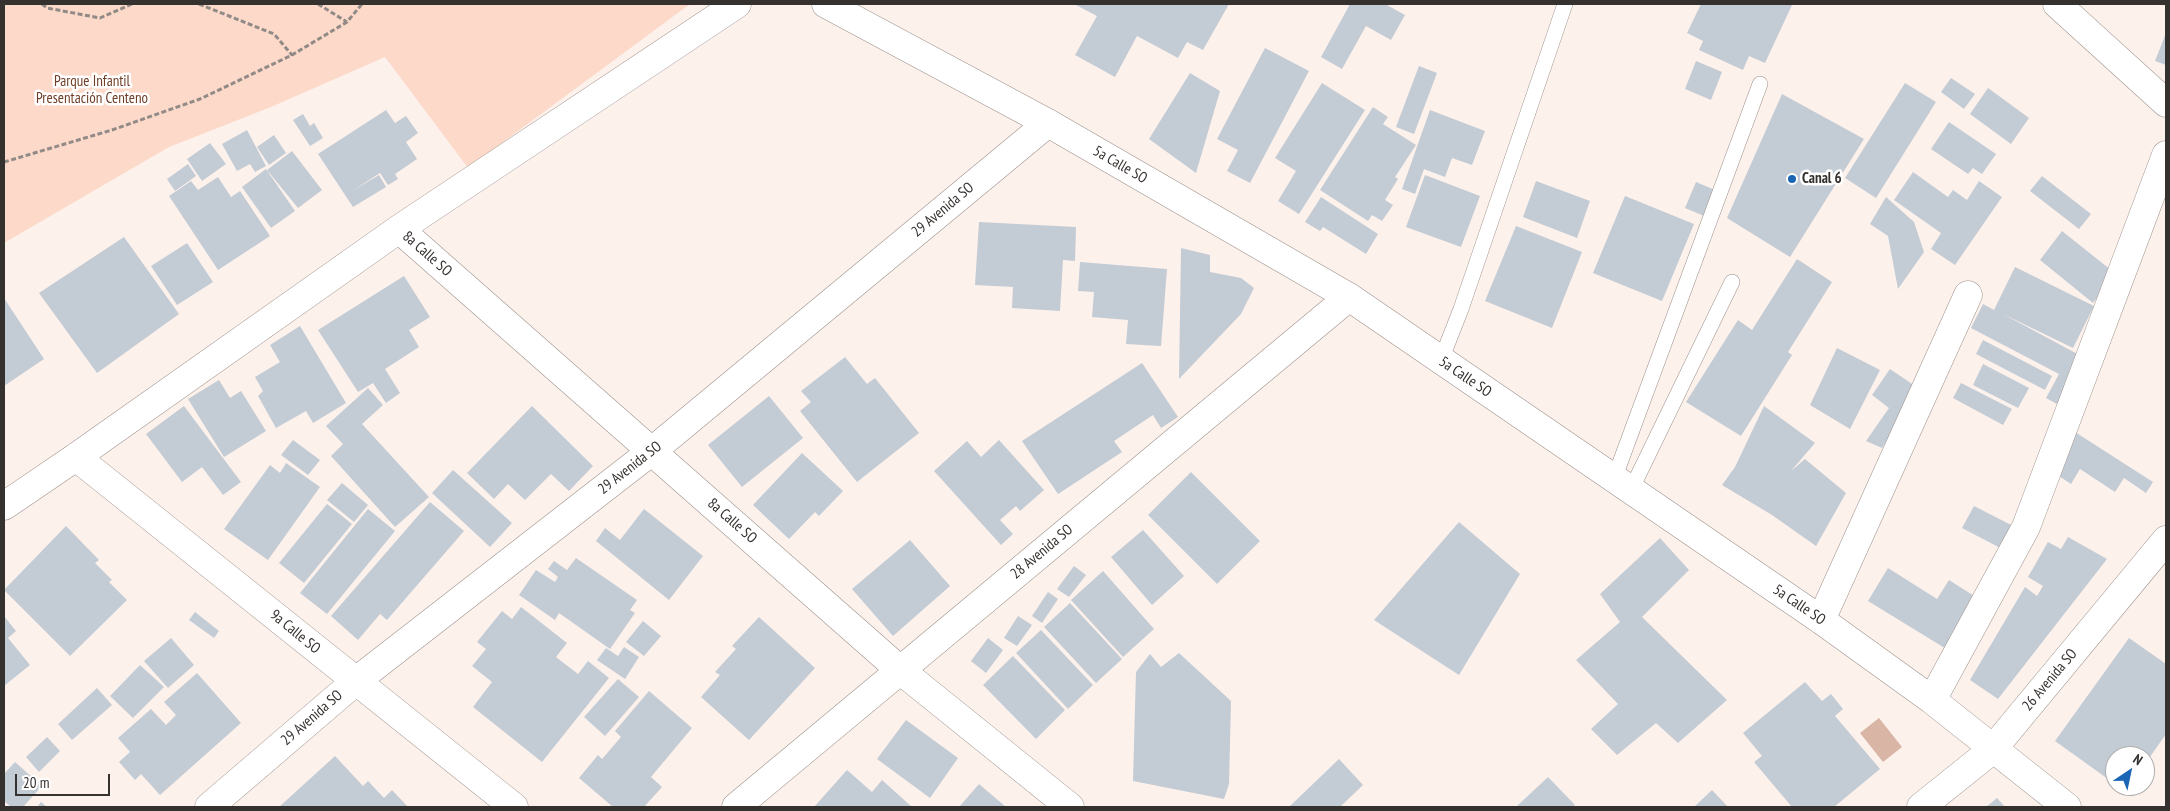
<!DOCTYPE html>
<html>
<head>
<meta charset="utf-8">
<style>
	body { margin:0 }
	#map { position:relative; width:2170px; height:811px; overflow:hidden; background:#fdf1ec; font-family:"PT Sans Narrow",sans-serif }
	canvas { display:block }
	.frame { position:absolute; inset:0; border:5px solid #35312f; pointer-events:none }
	.north { position:absolute; left:2105px; top:746px; width:50px; height:50px; box-sizing:border-box; background:#fff; border:1px solid #aeadac; border-radius:50%; rotate:34deg; font-size:14px; font-weight:700; line-height:20px; text-align:center; color:#35312f }
	.north::after { content:''; display:block; margin:auto; width:18px; height:22px; background:#1a66b5; clip-path:polygon(50% 0,100% 100%,50% 72%,0 100%) }
	.scale { position:absolute; left:15px; top:774px; width:95px; height:22px; box-sizing:border-box; border:2px solid #35312f; border-top:0; padding-left:6px; font-size:15px; line-height:18px; white-space:nowrap; color:#35312f; -webkit-text-stroke:4px #fff; paint-order:stroke }
</style>
</head>
<body>
<div id="map">
<canvas width="2170" height="811"></canvas>
<div class="frame"></div>
<div class="north">N</div>
<div class="scale">20 m</div>
</div>
<script>
const ctx = document.querySelector('canvas').getContext('2d');
ctx.lineJoin = 'round';
function paint(path, color) {
  ctx.fillStyle = color;
  ctx.fill(path, 'evenodd');
}
function toPath(rows) {
  const path = new Path2D();
  for (const r of rows) {
    path.moveTo(r[0], r[1]);
    for (let i = 2; i < r.length; i += 2) path.lineTo(r[i], r[i + 1]);
  }
  return path;
}
function strokePath(path, color, width, dash) {
  ctx.strokeStyle = color;
  ctx.lineWidth = width;
  ctx.lineCap = dash ? 'butt' : 'round';
  ctx.setLineDash(dash || []);
  ctx.stroke(path);
}
function label(font, color, halo, rows, align = 'center') {
  ctx.font = font + ' "PT Sans Narrow",sans-serif';
  ctx.lineWidth = 5;
  ctx.setLineDash([]);
  ctx.textBaseline = 'middle';
  ctx.strokeStyle = halo;
  ctx.fillStyle = color;
  for (const [text, x, y, turn = 0] of rows) {
    ctx.save();
    ctx.translate(x, y);
    ctx.rotate((+turn || 0) * Math.PI / 180);
    ctx.textAlign = isNaN(turn) ? turn : align;
    if (halo) ctx.strokeText(text, 0, 0);
    ctx.fillText(text, 0, 0);
    ctx.restore();
  }
}
paint(toPath([
	[4,4,690,4,468,168,385,57,271,107,169,147,4,243]
]), '#fcd9c9');
paint(toPath([
	[1879,718,1902,747,1883,762,1860,733]
]), '#d8b5a5');
paint(toPath([
	[1074,4,1229,4,1203,50,1187,42,1178,58,1137,36,1115,77,1075,55,1097,16],
	[1350,4,1385,4,1405,15,1391,40,1366,26,1342,69,1321,57],
	[1701,4,1789,4,1792,5,1765,63,1749,56,1743,70,1699,50,1703,41,1687,33],
	[2166,33,2166,65,2155,61],
	[1265,48,1309,71,1250,183,1227,171,1238,150,1217,139],
	[1696,61,1722,72,1711,100,1685,89],
	[1419,66,1437,73,1414,134,1396,127],
	[1190,73,1220,91,1196,173,1149,139],
	[1951,78,1975,94,1964,109,1941,92],
	[1322,83,1365,110,1299,214,1278,201,1296,171,1275,158],
	[1905,83,1936,102,1876,198,1845,178],
	[1988,88,2029,118,2011,144,1970,114],
	[1782,94,1864,139,1790,257,1727,218],
	[1373,107,1388,117,1383,124,1416,145,1395,177,1398,179,1385,200,1393,205,1382,221,1372,215,1368,221,1320,190],
	[386,110,395,123,406,116,418,133,406,142,417,159,395,174,398,179,388,185,380,173,352,191,379,175,386,187,353,207,318,154],
	[1430,110,1485,131,1472,165,1452,158,1445,177,1424,169,1415,194,1402,189],
	[303,114,310,126,314,123,323,138,310,146,293,120],
	[1949,122,1996,154,1982,174,1973,168,1968,174,1931,149],
	[247,130,266,166,255,172,250,164,237,171,222,144],
	[274,135,286,153,269,165,257,147],
	[210,143,226,164,202,181,187,159],
	[292,151,322,190,298,208,267,170],
	[188,164,196,176,175,191,167,179],
	[266,169,295,211,271,228,242,187],
	[1913,172,1948,197,1953,190,1967,200,1979,181,2002,197,1955,265,1931,249,1941,233,1894,200],
	[1425,175,1480,196,1461,247,1406,227],
	[2042,176,2091,214,2079,229,2030,191],
	[218,177,231,197,240,191,270,236,218,270,169,196,191,181,198,190],
	[1536,181,1590,201,1577,238,1523,217],
	[1696,182,1715,190,1704,216,1685,208],
	[1625,196,1694,224,1662,301,1593,273],
	[1321,197,1378,234,1366,254,1323,227,1320,231,1305,222],
	[1886,197,1914,222,1924,252,1898,289,1888,236,1870,224],
	[979,222,1076,227,1075,261,1063,260,1060,311,1012,308,1013,287,975,285],
	[1516,226,1582,252,1552,328,1485,301],
	[2062,231,2116,274,2093,303,2040,260],
	[124,237,179,314,97,373,39,293],
	[187,243,213,282,177,305,151,266],
	[1181,248,1210,255,1210,272,1241,278,1254,288,1241,314,1179,379],
	[1797,259,1832,282,1788,352,1792,355,1741,436,1686,402,1738,320,1752,330],
	[1080,262,1167,269,1161,346,1126,344,1128,320,1092,317,1094,292,1078,291],
	[2015,267,2094,306,2073,348,2003,314,2083,357,2057,404,2046,398,2059,374,1971,328,1983,304,1994,310],
	[404,276,430,317,409,330,419,347,385,369,400,393,386,403,373,383,358,392,318,330],
	[4,298,44,359,4,386],
	[300,326,346,403,313,423,306,411,276,428,258,396,263,391,255,377,280,362,270,345],
	[1983,340,2052,376,2045,390,1976,354],
	[1837,348,1880,370,1850,429,1810,405],
	[845,357,867,384,875,378,919,433,857,482,800,411,811,402,801,391],
	[1142,363,1178,417,1161,428,1153,415,1114,441,1122,452,1058,494,1022,441],
	[1983,364,2029,388,2018,408,1973,385],
	[1890,369,1918,388,1882,448,1866,441,1889,408,1872,395],
	[219,380,230,398,241,391,266,431,224,457,188,399],
	[1961,383,2012,409,2003,425,1953,398],
	[368,388,383,405,362,424,429,497,395,527,331,456,343,444,326,426],
	[769,396,803,438,742,487,708,445],
	[184,406,241,482,223,495,202,467,182,482,146,434],
	[532,406,593,466,569,491,551,474,525,500,508,484,494,499,467,473],
	[1764,406,1815,443,1791,471,1805,459,1846,493,1816,546,1772,515,1722,485,1735,467],
	[2075,432,2153,482,2146,493,2124,478,2115,492,2080,469,2071,484,2050,470],
	[293,440,320,460,308,475,281,455],
	[999,440,1044,490,1020,511,1016,506,1000,520,1013,534,1001,545,934,471,967,441,981,457],
	[802,453,843,491,819,516,815,512,789,539,753,505],
	[286,463,320,487,268,560,224,529,270,465,280,473],
	[453,470,512,523,490,547,432,493],
	[1191,472,1260,541,1217,584,1148,515],
	[342,483,368,505,354,522,327,500],
	[430,502,464,531,387,620,380,614,358,640,331,616],
	[327,504,352,524,304,583,279,563],
	[1974,506,2017,528,2006,551,1962,528],
	[368,509,395,531,327,614,300,593],
	[644,509,703,556,669,600,596,541,605,528,620,540],
	[1459,522,1520,574,1459,675,1374,620],
	[66,526,99,560,95,563,112,580,109,582,127,600,70,656,4,590],
	[1143,530,1184,576,1152,605,1111,557],
	[2068,537,2107,559,1998,699,1970,680,2025,587,2037,596,2043,586,2028,577,2048,542,2061,549],
	[1660,538,1689,570,1642,617,1727,700,1678,743,1656,723,1617,755,1591,729,1618,704,1576,660,1620,622,1600,594],
	[910,540,950,586,893,636,852,589],
	[576,558,637,600,630,610,635,613,610,649,559,613,555,620,519,595,536,570,555,582,558,577,548,569,554,561,567,570],
	[1074,566,1086,575,1069,597,1057,589],
	[1888,568,1937,599,1949,580,1979,599,1948,650,1868,601],
	[1103,571,1154,629,1123,657,1071,600],
	[1048,592,1058,599,1042,623,1032,616],
	[1070,603,1122,659,1096,683,1044,627],
	[521,607,567,643,556,657,578,674,588,661,609,678,542,762,473,707,492,682,472,666,486,649,477,642,502,611,512,619],
	[195,612,219,631,214,638,189,620],
	[4,616,16,631,8,638,30,665,4,686],
	[1018,616,1032,625,1017,646,1004,638],
	[759,617,815,668,749,740,701,697,720,675,715,672,736,649,732,646],
	[643,621,661,636,644,656,626,642],
	[1041,630,1093,685,1068,709,1016,653],
	[171,638,194,665,168,688,144,661],
	[988,638,1003,650,986,673,971,661],
	[2129,638,2166,664,2166,734,2145,764,2145,756,2115,756,2115,784,2055,741],
	[624,647,639,657,625,679,597,660,606,648,618,656],
	[1179,653,1231,701,1229,784,1224,799,1133,781,1136,672,1150,654,1161,667],
	[1013,656,1065,710,1036,739,983,685],
	[140,665,164,687,133,718,110,696],
	[197,673,241,723,160,795,141,774,135,780,119,762,130,752,118,738,151,709,166,725,176,715,164,702],
	[618,679,639,697,605,736,584,717],
	[1805,682,1822,701,1831,694,1843,709,1835,716,1880,769,1834,807,1792,807,1754,762,1762,756,1743,733],
	[97,688,112,705,72,740,58,724],
	[649,691,692,728,651,777,662,787,644,807,613,807,579,778,598,755,602,759,621,737,615,731],
	[906,720,958,758,930,798,877,759],
	[47,737,60,751,39,772,26,757],
	[335,756,363,786,368,781,384,798,392,790,408,807,279,807],
	[1339,759,1363,785,1340,807,1291,807,1290,806],
	[15,762,42,786,23,807,11,807,4,801,4,774],
	[847,770,872,792,882,780,912,807,814,807],
	[1548,777,1575,805,1572,807,1516,807],
	[979,784,1006,807,959,807],
	[2118,786,2129,786,2125,791],
	[1712,790,1728,807,1694,807],
	[1997,798,2005,807,1986,807],
	[41,802,47,807,37,807]
]), '#c3cbd4');
const service = toPath([
	[1441,360,1461,309,1565,4],
	[1614,479,1760,84],
	[1631,490,1732,282]
]);
const minor = toPath([
	[826,4,1048,123,1349,297,1821,620,1932,700,2067,807],
	[2057,4,2166,103],
	[399,229,900,670,1070,807],
	[76,457,514,807],
	[4,506,76,457,399,229,737,4],
	[1821,620,1968,295],
	[1932,700,2026,527,2166,155],
	[209,807,356,681,652,451,1048,123],
	[736,807,1349,297],
	[1921,807,1992,750,2166,540]
]);
strokePath(service, '#9c918c', 16);
strokePath(minor, '#9c918c', 29);
strokePath(toPath([
	[42,4,47,8,100,18,132,4],
	[199,4,274,34,292,55],
	[318,4,347,22],
	[4,162,112,130,200,99,292,55,347,22,362,4]
]), '#918a86', 3, [5, 2.5]);
strokePath(service, '#fff', 15);
strokePath(minor, '#fff', 28);
for (const [x, y, r, color] of [
	[1792,179,5,"#1a66b5"]
]) {
  const dot = new Path2D();
  dot.arc(x, y, r, 0, 2 * Math.PI);
  ctx.fillStyle = color;
  ctx.fill(dot);
  strokePath(dot, '#fff', 2);
}
label('15px', '#6e3e27', '#fff', [
	["Parque Infantil",92,82],
	["Presentación Centeno",92,99]
]);
label('15px', '#35312f', '#fff', [
	["5a Calle SO",1120,165,30],
	["29 Avenida SO",943,210,-40],
	["8a Calle SO",427,254,41],
	["5a Calle SO",1465,377,34],
	["29 Avenida SO",630,468,-38],
	["8a Calle SO",732,521,41],
	["28 Avenida SO",1042,552,-40],
	["5a Calle SO",1799,605,34],
	["9a Calle SO",295,632,39],
	["26 Avenida SO",2050,680,-50],
	["29 Avenida SO",312,718,-41]
]);
label('bold 15px', '#35312f', '#fff', [
	["Canal 6",1802,179]
], 'left');
</script>
</body>
</html>
